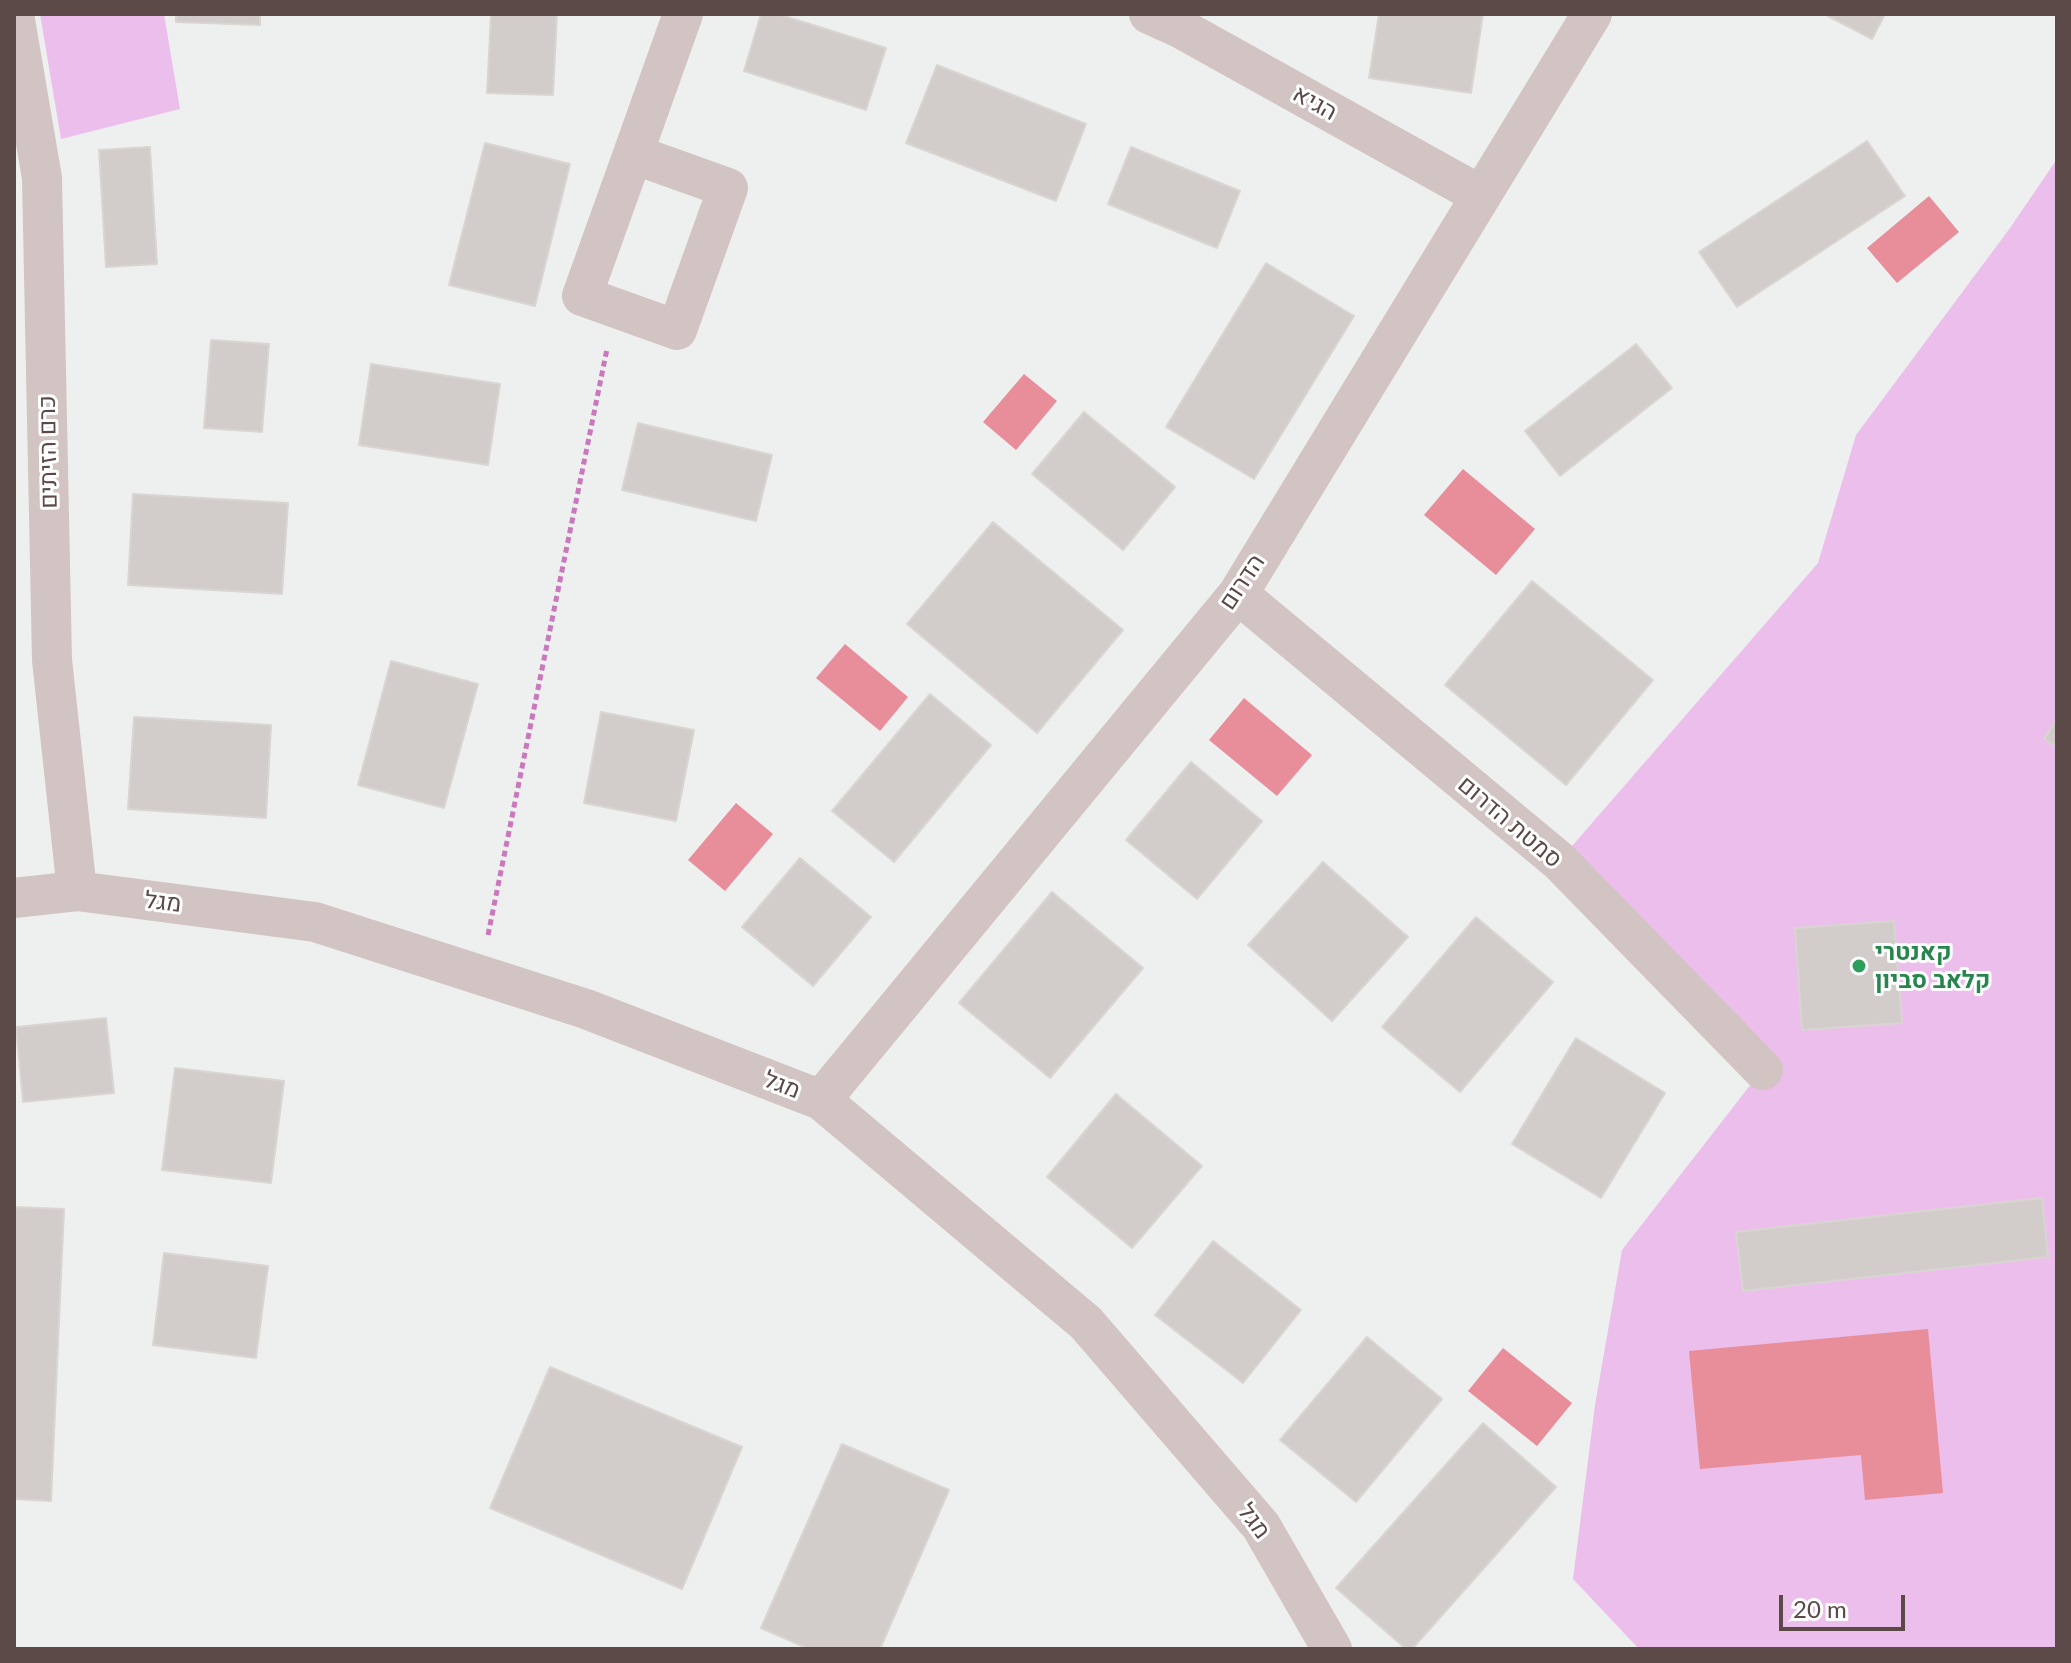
<!DOCTYPE html>
<html>
<head>
<meta charset="utf-8">
<style>
	body { margin:0 }
	#map { position:relative; width:2071px; height:1663px; overflow:hidden; background:#eef0f0; font-family:Lato,sans-serif }
	canvas { display:block }
	.frame { position:absolute; inset:0; border:16px solid #5a4947; pointer-events:none }
	.scale { position:absolute; left:1779px; top:1595px; width:126px; height:36px; box-sizing:border-box; border:4px solid #5a4947; border-top:0; padding-left:10px; font-size:24px; line-height:28px; white-space:nowrap; color:#5a4947; -webkit-text-stroke:6px #fff; paint-order:stroke }
</style>
</head>
<body>
<div id="map">
<canvas width="2071" height="1663"></canvas>
<div class="frame"></div>
<div class="scale">20 m</div>
</div>
<script>
const ctx = document.querySelector('canvas').getContext('2d');
ctx.lineJoin = 'round';
function paint(path, color) {
  ctx.fillStyle = color;
  ctx.fill(path, 'evenodd');
}
function toPath(rows) {
  const path = new Path2D();
  for (const r of rows) {
    path.moveTo(r[0], r[1]);
    for (let i = 2; i < r.length; i += 2) path.lineTo(r[i], r[i + 1]);
  }
  return path;
}
function strokePath(path, color, width, dash) {
  ctx.strokeStyle = color;
  ctx.lineWidth = width;
  ctx.lineCap = dash ? 'butt' : 'round';
  ctx.setLineDash(dash || []);
  ctx.stroke(path);
}
function label(font, color, halo, rows, align = 'center') {
  ctx.font = font + ' Lato,Heebo,sans-serif';
  ctx.lineWidth = 6;
  ctx.setLineDash([]);
  ctx.textBaseline = 'middle';
  ctx.strokeStyle = halo;
  ctx.fillStyle = color;
  for (const [text, x, y, turn = 0] of rows) {
    ctx.save();
    ctx.translate(x, y);
    ctx.rotate((+turn || 0) * Math.PI / 180);
    ctx.textAlign = isNaN(turn) ? turn : align;
    if (halo) ctx.strokeText(text, 0, 0);
    ctx.fillText(text, 0, 0);
    ctx.restore();
  }
}
paint(toPath([
	[40,14,164,14,180,109,61,139],
	[2057,159,2057,1649,1639,1649,1573,1579,1595,1405,1622,1250,1762,1070,1559,861,1818,563,1856,435,2010,228]
]), '#ecbeeb');
paint(toPath([
	[1929,196,1959,232,1897,283,1867,248],
	[1024,374,1057,401,1016,450,983,422],
	[1463,469,1535,529,1496,575,1424,515],
	[845,644,908,697,880,731,816,678],
	[1244,698,1312,755,1277,796,1209,740],
	[736,803,773,834,725,891,688,860],
	[1928,1329,1943,1493,1865,1500,1861,1455,1700,1469,1689,1351],
	[1503,1348,1572,1403,1537,1446,1468,1391]
]), '#e88d9a');
const building = toPath([
	[176,14,260,14,260,25,176,22,176,14],
	[491,14,557,14,553,95,487,93,491,14],
	[761,14,778,14,886,48,866,110,744,71,761,14],
	[1379,14,1483,14,1471,93,1369,78,1379,14],
	[1824,14,1885,14,1872,39,1824,14],
	[937,65,1086,124,1056,201,906,143,937,65],
	[1867,141,1905,196,1737,307,1699,252,1867,141],
	[485,143,570,164,535,306,449,285,485,143],
	[150,147,157,264,106,267,99,150,150,147],
	[1131,147,1240,191,1217,248,1108,204,1131,147],
	[1266,263,1354,316,1254,479,1166,427,1266,263],
	[211,340,269,344,262,432,204,428,211,340],
	[1636,344,1672,388,1560,476,1525,431,1636,344],
	[371,364,500,384,488,465,359,445,371,364],
	[1084,412,1175,487,1123,550,1032,474,1084,412],
	[638,423,772,455,756,521,622,490,638,423],
	[133,494,288,503,282,594,128,585,133,494],
	[993,522,1123,630,1037,733,907,624,993,522],
	[1532,581,1653,680,1566,785,1445,685,1532,581],
	[391,661,478,684,444,808,358,785,391,661],
	[930,694,991,745,894,862,832,811,930,694],
	[601,712,694,730,676,821,584,803,601,712],
	[134,717,271,725,266,818,128,809,134,717],
	[2057,719,2057,747,2044,739,2057,719],
	[1191,762,1262,821,1197,899,1126,840,1191,762],
	[800,858,871,917,813,986,742,927,800,858],
	[1323,862,1408,937,1332,1021,1248,945,1323,862],
	[1052,892,1143,968,1050,1078,959,1003,1052,892],
	[1476,917,1553,982,1460,1092,1382,1027,1476,917],
	[1894,921,1902,1023,1802,1030,1795,928,1894,921],
	[106,1018,114,1093,23,1102,16,1027,106,1018],
	[1576,1038,1665,1093,1601,1198,1512,1144,1576,1038],
	[175,1068,284,1081,271,1183,162,1170,175,1068],
	[1116,1094,1202,1166,1132,1248,1047,1177,1116,1094],
	[2042,1198,2048,1257,1743,1291,1736,1232,2042,1198],
	[14,1207,64,1209,51,1501,14,1499,14,1207],
	[1213,1241,1301,1310,1243,1383,1155,1315,1213,1241],
	[164,1253,268,1266,256,1358,153,1345,164,1253],
	[1367,1337,1442,1399,1356,1502,1280,1440,1367,1337],
	[550,1367,742,1447,682,1589,490,1508,550,1367],
	[1483,1423,1556,1487,1412,1649,1406,1649,1336,1588,1483,1423],
	[842,1444,949,1490,880,1649,809,1649,761,1628,842,1444]
]);
paint(building, '#d2cdcb');
strokePath(building, '#d9d5d2', 2);
strokePath(toPath([
	[488,935,607,349]
]), '#c978bc', 5, [6, 4]);
strokePath(toPath([
	[14,14,42,178,52,660,77,891],
	[1149,14,1180,28,1480,195],
	[633,154,728,188,677,330,582,296,633,154,683,14],
	[1238,594,1559,861,1763,1070],
	[14,898,77,891,315,922,586,1009,821,1100,1086,1323,1261,1526,1332,1649],
	[821,1100,1238,594,1592,14]
]), '#d2c4c2', 40);
for (const [x, y, r, color] of [
	[1859,966,8,"#2e9e5b"]
]) {
  const dot = new Path2D();
  dot.arc(x, y, r, 0, 2 * Math.PI);
  ctx.fillStyle = color;
  ctx.fill(dot);
  strokePath(dot, '#fff', 3);
}
label('24px', '#5a4947', '#fff', [
	["הגיא",1315,103,29],
	["כרם הזיתים",48,452,-91],
	["הדרום",1242,582,-56],
	["סמטת הדרום",1510,822,40],
	["מגל",163,902,7],
	["מגל",782,1085,21],
	["מגל",1254,1521,53]
]);
label('bold 24px', '#27864d', '#fff', [
	["קאנטרי",1875,952],
	["קלאב סביון",1875,980]
], 'left');
</script>
</body>
</html>
